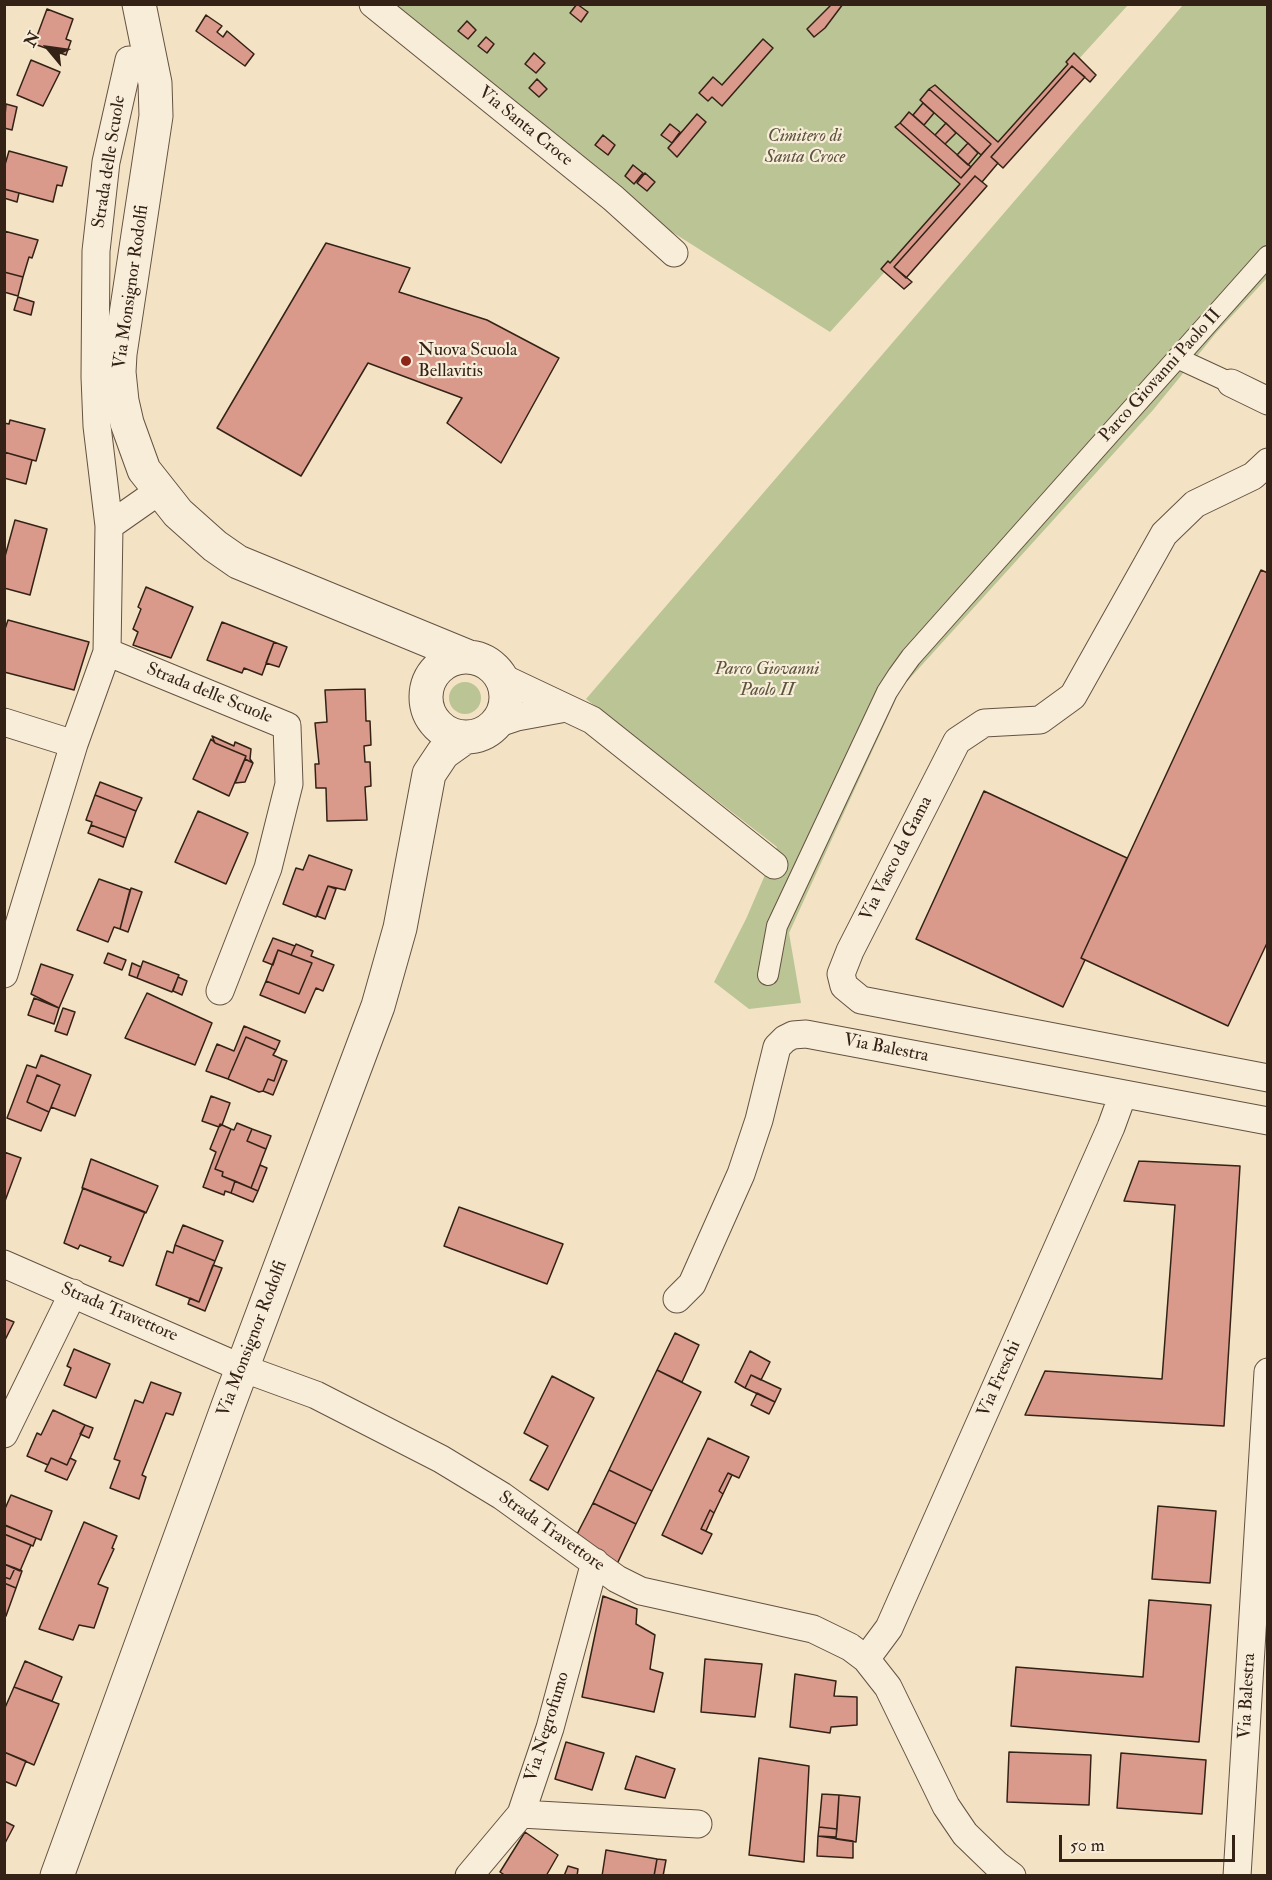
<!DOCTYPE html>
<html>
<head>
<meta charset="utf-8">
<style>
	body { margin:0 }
	#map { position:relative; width:1272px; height:1880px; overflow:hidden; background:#f3e3c4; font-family:"IM FELL Double Pica",serif }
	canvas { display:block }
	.frame { position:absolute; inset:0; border:6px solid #342216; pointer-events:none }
	.north { position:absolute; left:18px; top:18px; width:60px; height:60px; -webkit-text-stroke:4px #f7edd9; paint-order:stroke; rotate:299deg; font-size:16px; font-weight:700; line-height:24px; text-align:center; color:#342216 }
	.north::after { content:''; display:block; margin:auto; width:21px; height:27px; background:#342216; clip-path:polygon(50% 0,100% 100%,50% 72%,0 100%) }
	.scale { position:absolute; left:1059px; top:1835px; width:176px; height:27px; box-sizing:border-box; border:3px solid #342216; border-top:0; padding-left:8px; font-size:18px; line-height:21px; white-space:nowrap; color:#342216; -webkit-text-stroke:4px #f7edd9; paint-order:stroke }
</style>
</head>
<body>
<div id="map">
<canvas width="1272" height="1880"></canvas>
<div class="frame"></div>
<div class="north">N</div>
<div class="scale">50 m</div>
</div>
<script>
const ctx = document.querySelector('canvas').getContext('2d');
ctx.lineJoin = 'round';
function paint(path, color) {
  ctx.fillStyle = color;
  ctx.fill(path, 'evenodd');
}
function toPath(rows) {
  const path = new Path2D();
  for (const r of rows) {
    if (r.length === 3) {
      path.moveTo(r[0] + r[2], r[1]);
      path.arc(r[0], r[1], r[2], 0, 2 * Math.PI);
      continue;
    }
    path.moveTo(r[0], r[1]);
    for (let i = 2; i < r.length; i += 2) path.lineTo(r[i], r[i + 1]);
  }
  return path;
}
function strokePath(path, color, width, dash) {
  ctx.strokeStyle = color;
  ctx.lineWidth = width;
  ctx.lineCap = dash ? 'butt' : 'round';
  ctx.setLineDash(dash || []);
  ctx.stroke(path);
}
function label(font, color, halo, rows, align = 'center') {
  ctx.font = font + ' "IM FELL Double Pica",serif';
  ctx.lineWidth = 4.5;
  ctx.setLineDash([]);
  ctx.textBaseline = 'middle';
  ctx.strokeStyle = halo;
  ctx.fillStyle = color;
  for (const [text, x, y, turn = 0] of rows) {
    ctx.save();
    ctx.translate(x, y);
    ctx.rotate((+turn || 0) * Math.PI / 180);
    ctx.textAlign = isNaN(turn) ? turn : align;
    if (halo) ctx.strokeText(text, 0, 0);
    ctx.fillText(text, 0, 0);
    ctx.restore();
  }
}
paint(toPath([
	[378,5,1128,5,830,332,620,199],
	[1183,5,1267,5,1267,278,1216,333,1153,410,901,688,789,933,801,1003,749,1009,714,982,746,919,777,847,586,699],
	[465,698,16]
]), '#bbc494');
const building = toPath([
	[577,4,588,12,581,22,570,13,577,4],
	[832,4,843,4,825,28,814,37,807,29,832,4],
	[47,9,73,19,66,39,71,41,66,55,34,44,47,9],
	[206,15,222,26,217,32,223,37,227,31,254,54,245,66,196,31,206,15],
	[467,21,476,30,468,39,458,31,467,21],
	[486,37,494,44,487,53,478,46,486,37],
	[763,39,773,48,722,106,712,97,708,101,699,93,713,77,722,85,763,39],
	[534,53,545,63,536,73,525,64,534,53],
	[1074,53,1096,75,1090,82,1072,66,991,157,998,163,982,182,975,176,894,267,912,282,904,289,881,269,888,261,890,263,960,184,895,127,900,123,961,178,991,144,929,89,935,85,998,142,1068,64,1066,62,1074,53],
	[31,60,60,72,43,106,17,95,31,60],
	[1072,66,1085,77,1003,168,991,157,1072,66],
	[537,79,547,89,539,97,529,88,537,79],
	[929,89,991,144,981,155,920,100,929,89],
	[923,103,934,113,924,125,913,115,923,103],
	[6,104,17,107,12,130,4,128,6,104],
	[909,112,971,167,961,178,900,123,909,112],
	[697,114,706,122,677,157,668,148,697,114],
	[946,123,956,133,945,144,935,135,946,123],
	[670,124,680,132,672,143,661,135,670,124],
	[603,135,615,145,608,155,595,145,603,135],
	[968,143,978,153,968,165,957,155,968,143],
	[9,151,67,167,62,186,57,185,53,202,4,189,4,168,9,151],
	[633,165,643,173,634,184,625,176,633,165],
	[645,173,655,182,647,191,637,183,645,173],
	[975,176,987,186,906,278,894,267,975,176],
	[4,189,19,193,17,202,4,198,4,189],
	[4,231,38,240,32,258,29,257,23,277,4,272,4,231],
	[326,243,410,268,399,292,487,320,559,358,501,463,447,423,462,398,368,363,301,476,217,428,326,243],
	[4,272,23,277,18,296,4,292,4,272],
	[18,297,34,302,31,315,14,310,18,297],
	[10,420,45,429,36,461,4,452,4,423,9,424,10,420],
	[4,452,32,460,26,484,4,478,4,452],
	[15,520,47,529,30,595,4,588,4,560,15,520],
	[1261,570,1268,573,1268,941,1228,1026,1081,958,1261,570],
	[146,587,193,607,171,658,133,645,138,632,133,629,141,609,138,607,146,587],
	[8,620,89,642,74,690,4,672,4,632,8,620],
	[222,622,274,642,262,675,244,668,242,673,207,660,222,622],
	[274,642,287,647,279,667,266,663,274,642],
	[365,689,366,721,370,721,371,745,364,746,365,762,370,762,371,786,365,787,367,820,327,821,326,788,316,788,315,764,319,764,315,723,327,722,325,690,365,689],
	[212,736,234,746,235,742,251,749,250,759,253,763,245,759,246,756,215,743,212,736],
	[211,739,215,743,246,756,229,796,193,779,211,739],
	[245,759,253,763,245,782,235,783,245,759],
	[100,782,142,798,136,811,95,795,100,782],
	[984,791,1127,858,1081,958,1085,960,1063,1007,916,939,984,791],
	[95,795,136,811,126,838,91,825,92,822,86,820,95,795],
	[198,811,248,833,226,884,175,862,198,811],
	[91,825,126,838,123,847,88,833,91,825],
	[309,855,352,870,345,890,328,886,316,917,283,904,296,868,303,870,309,855],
	[99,879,130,890,120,929,114,927,108,942,77,930,99,879],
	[328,886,336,889,325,919,317,916,328,886],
	[131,888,142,892,128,932,120,929,131,888],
	[273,938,295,946,291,955,278,950,273,965,263,961,273,938],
	[296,944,313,951,311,956,334,965,323,991,316,988,305,1013,260,995,266,981,299,994,312,963,291,955,296,944],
	[278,950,312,963,299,994,266,981,278,950],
	[108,953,126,960,122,970,104,963,108,953],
	[143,961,179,975,172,992,137,978,143,961],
	[132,963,141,967,137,978,129,975,132,963],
	[41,964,73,975,59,1008,31,994,41,964],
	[178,977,187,981,182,995,173,991,178,977],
	[147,993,212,1023,195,1065,125,1038,147,993],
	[34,998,59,1008,54,1024,28,1015,34,998],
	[63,1008,75,1012,67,1035,55,1031,63,1008],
	[244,1026,280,1041,276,1050,246,1037,228,1079,206,1071,217,1044,234,1051,244,1026],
	[246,1037,276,1050,273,1055,282,1059,274,1081,268,1079,263,1091,259,1092,228,1079,246,1037],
	[41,1055,91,1075,75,1116,51,1107,60,1085,37,1075,27,1102,49,1112,41,1131,7,1118,27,1065,36,1068,41,1055],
	[282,1059,287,1061,273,1095,263,1091,268,1079,274,1081,282,1059],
	[37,1075,60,1085,49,1112,27,1102,37,1075],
	[211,1096,230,1103,222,1125,219,1127,202,1121,211,1096],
	[237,1123,252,1129,247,1141,266,1149,251,1188,222,1176,223,1172,215,1169,231,1129,234,1130,237,1123],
	[220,1124,231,1129,215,1169,223,1172,222,1176,235,1181,231,1193,225,1191,224,1195,203,1187,216,1152,210,1149,220,1124],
	[252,1129,271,1136,266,1149,247,1141,252,1129],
	[4,1152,21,1158,5,1201,4,1201,4,1152],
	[91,1159,158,1186,146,1213,82,1188,91,1159],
	[1139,1161,1240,1166,1224,1426,1025,1415,1045,1371,1162,1379,1175,1205,1124,1201,1139,1161],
	[260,1165,267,1168,258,1191,251,1188,260,1165],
	[235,1181,258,1191,253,1202,231,1193,235,1181],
	[83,1188,145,1212,123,1266,109,1261,111,1257,80,1245,78,1249,64,1243,83,1188],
	[459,1207,563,1244,547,1284,444,1246,459,1207],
	[183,1225,223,1241,215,1261,175,1245,183,1225],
	[175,1245,215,1261,199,1302,156,1285,167,1251,173,1253,175,1245],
	[213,1265,222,1268,205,1311,188,1304,190,1298,199,1302,213,1265],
	[4,1318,14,1322,4,1342,4,1318],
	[675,1333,699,1345,682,1382,657,1370,675,1333],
	[74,1349,110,1364,96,1398,64,1385,71,1368,67,1366,74,1349],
	[750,1351,770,1362,761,1380,751,1375,745,1388,735,1382,750,1351],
	[657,1370,701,1392,652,1491,609,1470,657,1370],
	[751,1375,781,1389,775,1402,745,1388,751,1375],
	[552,1376,594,1398,548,1490,530,1480,548,1446,524,1433,552,1376],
	[151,1382,181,1393,173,1415,166,1413,142,1475,146,1477,139,1499,110,1488,120,1461,114,1459,135,1400,143,1403,151,1382],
	[757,1393,775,1402,769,1414,751,1405,757,1393],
	[53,1410,85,1425,67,1465,51,1458,48,1465,27,1456,37,1433,41,1435,53,1410],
	[85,1425,93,1428,89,1438,80,1434,85,1425],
	[708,1438,749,1457,739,1478,728,1473,719,1491,723,1494,714,1513,710,1510,701,1529,712,1534,702,1554,662,1535,708,1438],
	[51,1458,67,1465,70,1458,76,1461,67,1480,45,1471,51,1458],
	[609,1470,652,1491,636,1524,593,1503,609,1470],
	[728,1473,732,1475,723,1494,719,1491,728,1473],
	[11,1495,52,1511,41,1540,4,1525,4,1511,11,1495],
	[593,1503,636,1524,617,1564,573,1542,593,1503],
	[1158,1506,1216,1511,1210,1583,1152,1579,1158,1506],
	[710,1510,714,1513,706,1531,701,1529,710,1510],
	[84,1522,117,1536,112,1548,114,1549,98,1584,108,1588,94,1628,79,1625,73,1640,39,1629,84,1522],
	[5,1525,36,1538,33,1546,4,1534,5,1525],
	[4,1534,31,1545,20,1571,4,1564,4,1534],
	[4,1564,15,1568,10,1579,4,1577,4,1564],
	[15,1568,22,1571,16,1588,4,1583,4,1577,10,1579,15,1568],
	[4,1583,16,1588,6,1616,4,1616,4,1583],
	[603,1596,637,1609,636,1624,655,1635,650,1669,663,1673,654,1712,582,1697,603,1596],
	[1149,1600,1211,1605,1199,1742,1011,1726,1016,1667,1143,1677,1149,1600],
	[705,1659,762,1664,755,1717,701,1712,705,1659],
	[25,1661,62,1677,52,1701,14,1687,25,1661],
	[795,1674,836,1681,834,1696,857,1697,857,1725,831,1727,830,1733,790,1727,795,1674],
	[14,1687,59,1704,34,1765,4,1752,4,1710,14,1687],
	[566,1742,604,1753,592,1790,555,1779,566,1742],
	[4,1752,26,1761,16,1786,4,1781,4,1752],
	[1009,1752,1091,1755,1089,1805,1007,1802,1009,1752],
	[1121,1753,1206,1760,1202,1814,1117,1808,1121,1753],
	[636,1756,675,1769,665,1798,625,1789,636,1756],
	[759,1758,809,1766,804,1862,749,1855,759,1758],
	[822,1794,839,1795,837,1829,819,1827,822,1794],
	[839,1795,860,1797,856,1842,836,1839,839,1795],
	[4,1821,14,1826,4,1845,4,1821],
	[819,1827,837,1829,836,1837,818,1836,819,1827],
	[525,1832,558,1855,546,1876,506,1876,500,1872,525,1832],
	[818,1836,853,1841,853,1858,817,1856,818,1836],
	[606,1850,657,1859,654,1876,602,1876,606,1850],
	[657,1859,666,1860,663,1876,654,1876,657,1859],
	[568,1866,578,1869,577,1876,564,1876,568,1866]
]);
paint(building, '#d99a8c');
strokePath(building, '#342216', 1.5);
const pedestrian = toPath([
	[1177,358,1231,383],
	[768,975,777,926,887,692,898,675,911,657,1268,256]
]);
const minor = toPath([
	[373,4,613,198,674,253],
	[1231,383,1268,401],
	[1268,462,1253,476,1195,504,1164,534,1073,696,1040,720,984,723,957,741,850,951,841,974,844,986,861,1000,1268,1078],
	[109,526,159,491],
	[107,652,287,726,289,784,268,868,220,991],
	[501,677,592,720,774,865],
	[4,722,74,744],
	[496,724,517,717,566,708],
	[4,974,74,744,107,652,109,526,97,426,95,377,96,251,106,162,129,60],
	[4,1264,242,1368,316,1395,441,1459,502,1496,617,1579,641,1591,813,1629,850,1647,866,1659,888,1687,946,1806,965,1834,996,1864,1012,1876],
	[677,1299,692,1284,741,1174,759,1120,777,1047,785,1039,793,1035,806,1034,1268,1121],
	[4,1434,73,1293],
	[866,1659,889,1628,1111,1127,1123,1094],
	[521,1814,698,1824],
	[469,1876,521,1814,550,1728,595,1562],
	[1237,1876,1268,1372]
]);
const tertiary = toPath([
	[139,4,155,83,156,116,120,354,119,372,122,401,127,423,144,470,178,513,215,546,238,562,469,657],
	[466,697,40],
	[57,1876,228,1406,378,1006,400,928,429,774,443,753,464,738]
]);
strokePath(pedestrian, '#645242', 22);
strokePath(minor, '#645242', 29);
strokePath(tertiary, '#645242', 35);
strokePath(pedestrian, '#f7edd9', 20);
strokePath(minor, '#f7edd9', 27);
strokePath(tertiary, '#f7edd9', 33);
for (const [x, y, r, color] of [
	[406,361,6,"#8f2418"]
]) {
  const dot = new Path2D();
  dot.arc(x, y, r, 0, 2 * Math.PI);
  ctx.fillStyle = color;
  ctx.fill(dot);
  strokePath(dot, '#f7edd9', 2);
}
label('18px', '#342216', '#f7edd9', [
	["Via Santa Croce",525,127,39],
	["Strada delle Scuole",110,162,-81],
	["Via Monsignor Rodolfi",132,287,-82],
	["Parco Giovanni Paolo II",1161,376,-48],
	["Strada delle Scuole",209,694,22],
	["Via Vasco da Gama",897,859,-63],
	["Via Balestra",886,1049,11],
	["Strada Travettore",119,1313,23],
	["Via Monsignor Rodolfi",253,1339,-69],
	["Via Freschi",1000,1379,-66],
	["Strada Travettore",551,1532,35],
	["Via Balestra",1248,1696,-87],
	["Via Negrofumo",548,1727,-73]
]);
label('italic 18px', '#5c533c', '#f7edd9', [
	["Cimitero di",805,137],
	["Santa Croce",805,158],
	["Parco Giovanni",767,670],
	["Paolo II",767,691]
]);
label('18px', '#342216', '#f7edd9', [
	["Nuova Scuola",418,351],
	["Bellavitis",418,372]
], 'left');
</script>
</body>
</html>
